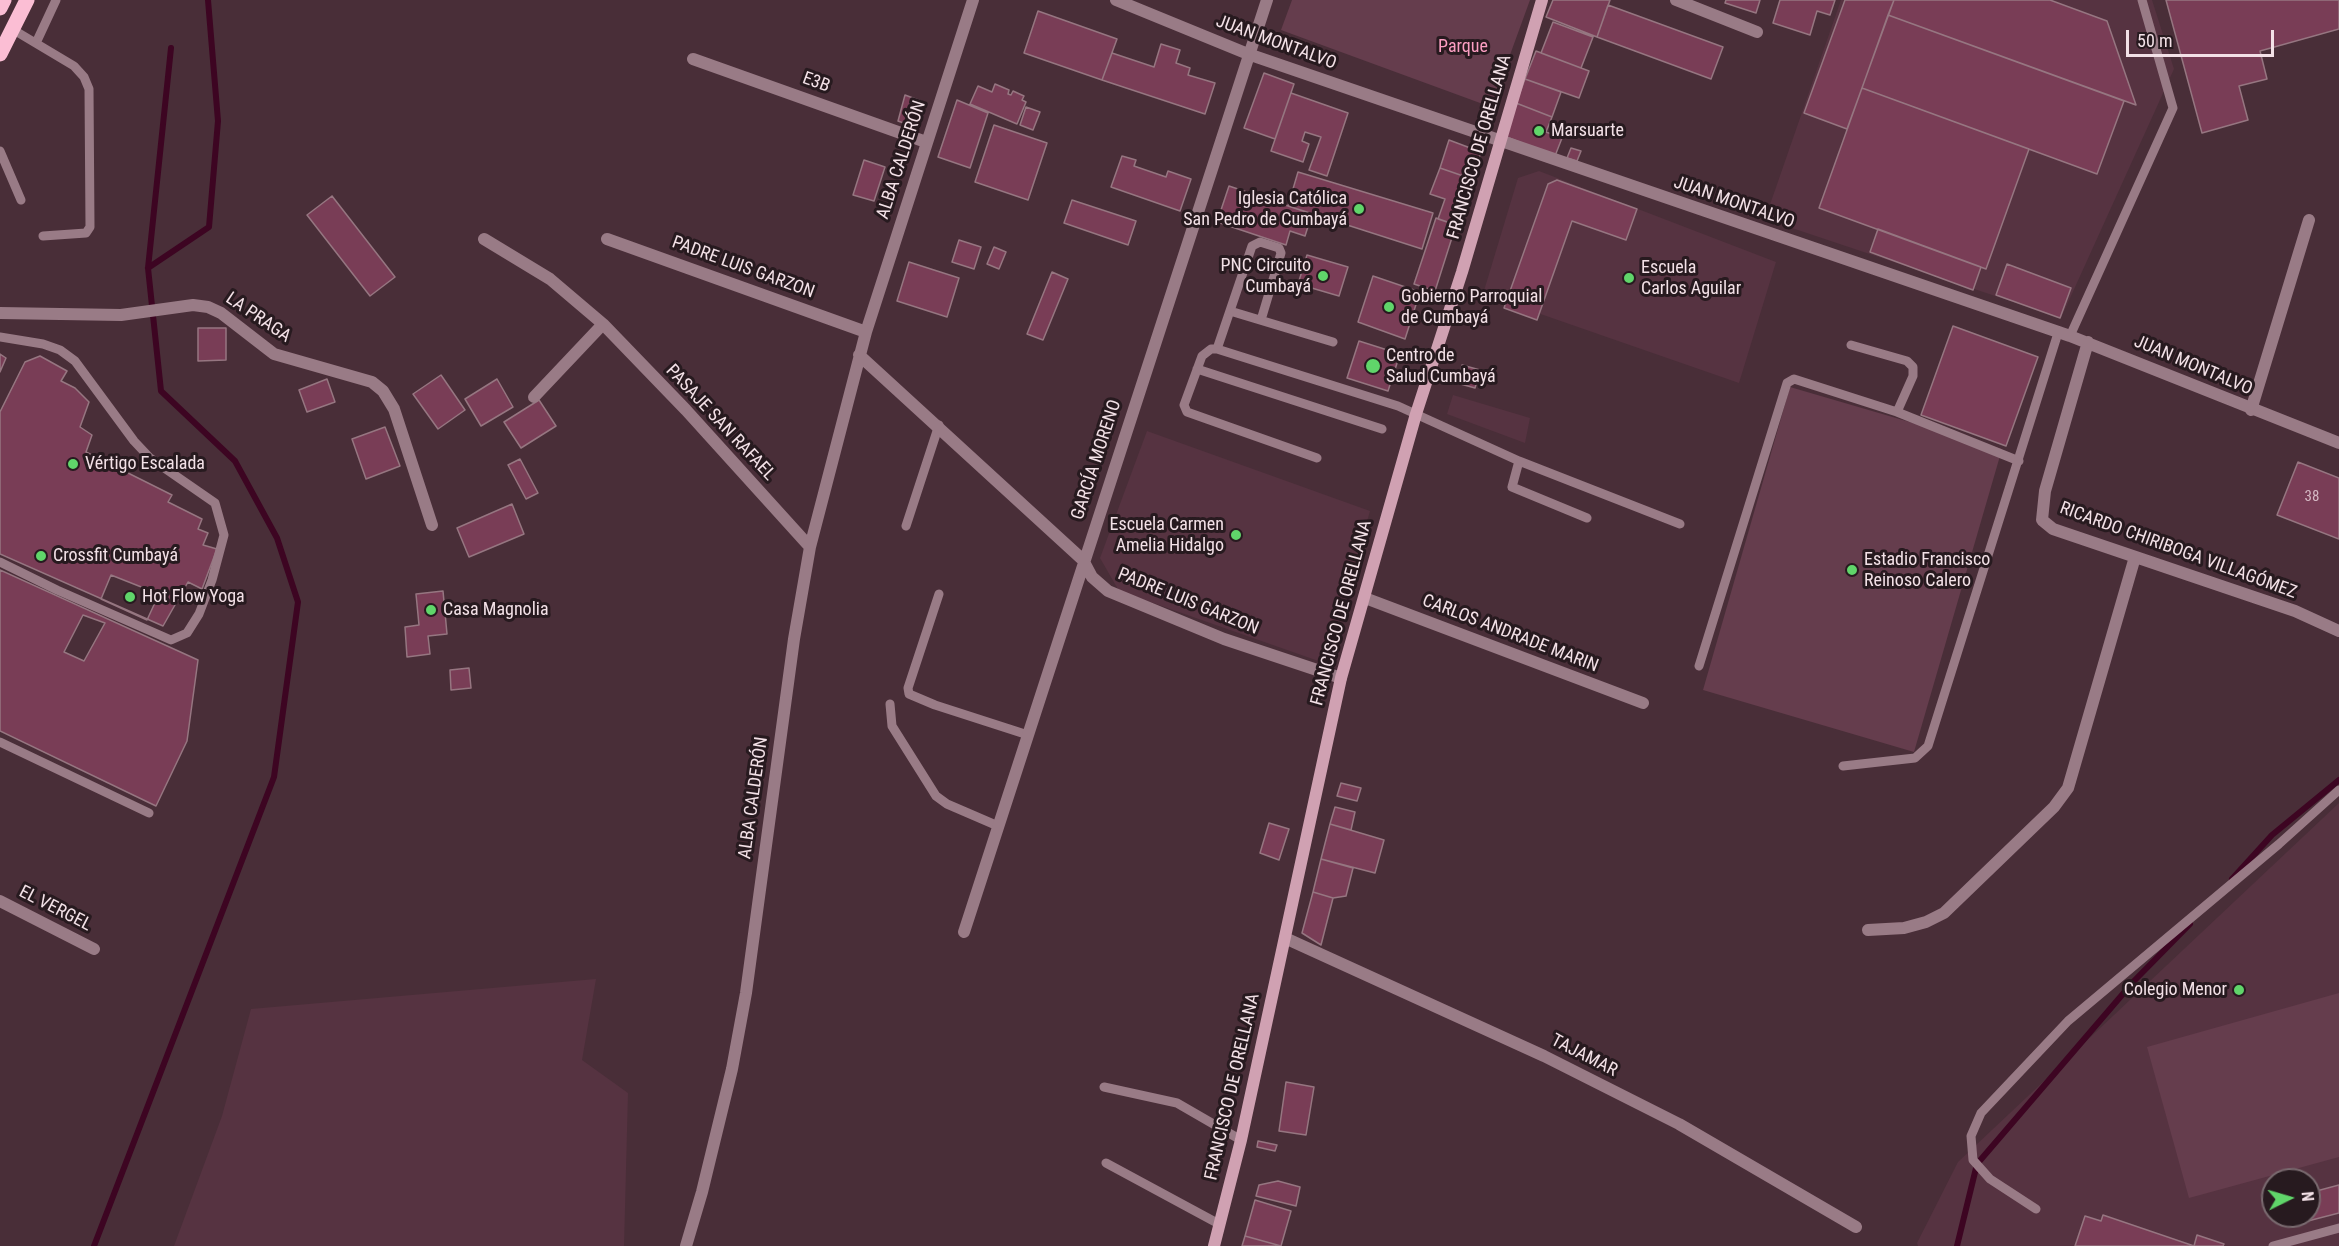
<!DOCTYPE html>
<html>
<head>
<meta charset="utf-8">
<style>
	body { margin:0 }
	#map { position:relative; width:2339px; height:1246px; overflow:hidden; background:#492e38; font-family:"Roboto Condensed",sans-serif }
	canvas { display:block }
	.north { position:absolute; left:2261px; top:1168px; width:60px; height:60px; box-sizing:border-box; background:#271a1f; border:2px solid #796a6f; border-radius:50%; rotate:85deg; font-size:16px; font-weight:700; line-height:24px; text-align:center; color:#f3e1e7 }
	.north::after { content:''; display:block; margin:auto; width:21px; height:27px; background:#60d56a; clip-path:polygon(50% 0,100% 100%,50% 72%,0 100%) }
	.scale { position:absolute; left:2126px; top:30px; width:148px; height:27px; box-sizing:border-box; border:3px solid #f3e1e7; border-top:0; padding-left:8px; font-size:18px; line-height:21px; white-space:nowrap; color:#f3e1e7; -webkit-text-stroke:4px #271a1f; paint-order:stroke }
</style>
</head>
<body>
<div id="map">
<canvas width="2339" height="1246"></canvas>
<div class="north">N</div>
<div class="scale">50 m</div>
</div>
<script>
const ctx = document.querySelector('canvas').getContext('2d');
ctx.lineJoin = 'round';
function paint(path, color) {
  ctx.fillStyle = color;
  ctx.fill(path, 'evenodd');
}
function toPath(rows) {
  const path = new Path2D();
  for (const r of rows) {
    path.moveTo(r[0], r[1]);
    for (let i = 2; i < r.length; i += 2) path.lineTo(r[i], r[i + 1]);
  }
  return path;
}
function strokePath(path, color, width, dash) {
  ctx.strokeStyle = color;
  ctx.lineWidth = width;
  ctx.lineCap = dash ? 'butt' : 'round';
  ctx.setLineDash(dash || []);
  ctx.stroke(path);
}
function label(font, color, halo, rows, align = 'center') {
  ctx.font = font + ' "Roboto Condensed",sans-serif';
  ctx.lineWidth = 6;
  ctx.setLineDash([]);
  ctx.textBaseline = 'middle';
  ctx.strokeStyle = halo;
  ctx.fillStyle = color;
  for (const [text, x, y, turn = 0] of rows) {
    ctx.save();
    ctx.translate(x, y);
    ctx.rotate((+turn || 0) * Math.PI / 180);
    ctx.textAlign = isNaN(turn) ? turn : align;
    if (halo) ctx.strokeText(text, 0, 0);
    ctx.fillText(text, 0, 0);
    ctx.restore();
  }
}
paint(toPath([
	[1841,0,2152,0,2174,69,2061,318,1765,219],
	[1539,171,1776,262,1739,383,1483,294,1518,178],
	[1453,395,1530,418,1525,443,1447,414],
	[1147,431,1370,511,1327,664,1119,591,1100,558],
	[2339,803,2339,1246,1918,1246,1917,1243,1958,1162],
	[2273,1180,2309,1180,2309,1216,2273,1216],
	[596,979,582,1060,628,1093,624,1246,174,1246,222,1116,251,1009]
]), '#563341');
paint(toPath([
	[1292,0,1530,0,1491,107,1281,30],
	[1790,387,2002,449,1914,752,1703,690],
	[2339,993,2339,1157,2189,1198,2147,1047]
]), '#653d4d');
strokePath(toPath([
	[148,268,209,227,218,121,208,0],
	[2232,879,2272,835,2339,780],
	[94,1246,274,777,298,602,277,538,235,461,161,391,148,268,171,48],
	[1957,1246,1977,1164,2134,981,2190,924]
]), '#3d0522', 6);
const building = toPath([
	[1553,0,1610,0,1597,37,1546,17,1553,0],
	[1726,0,1760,0,1756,13,1725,3,1726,0],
	[1780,0,1835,0,1830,15,1817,11,1810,35,1773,23,1780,0],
	[1845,0,1894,0,1847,129,1804,113,1845,0],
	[1894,0,2050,0,2107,21,2136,105,1888,15,1894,0],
	[2166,0,2339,0,2339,29,2260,51,2267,79,2239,86,2248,120,2202,133,2166,0],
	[1608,5,1723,47,1711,79,1597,37,1608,5],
	[1038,11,1117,39,1102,80,1024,53,1038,11],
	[1888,15,2124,101,2097,174,1862,88,1888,15],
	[1553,22,1593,37,1581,68,1541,53,1553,22],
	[1161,44,1180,50,1176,63,1190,68,1188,75,1215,83,1205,114,1102,80,1112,53,1154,67,1161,44],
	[1536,51,1589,71,1579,98,1525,79,1536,51],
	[1264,73,1294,84,1275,139,1244,128,1264,73],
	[1525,79,1561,92,1552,117,1516,103,1525,79],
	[995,84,1009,90,1008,94,1011,95,1013,91,1024,96,1022,100,1026,102,1017,124,970,104,978,86,992,92,995,84],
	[1862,88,2029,149,1986,269,1819,208,1862,88],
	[1291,93,1348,113,1327,176,1309,170,1321,137,1305,132,1302,141,1309,144,1303,162,1271,151,1291,93],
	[905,95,921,101,915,123,909,125,898,121,905,95],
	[957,100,988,113,970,168,938,157,957,100],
	[1516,103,1552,117,1546,132,1562,138,1555,156,1504,136,1516,103],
	[1026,107,1040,112,1033,130,1020,125,1026,107],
	[994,125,1047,143,1028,200,975,182,994,125],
	[1449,140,1481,152,1472,179,1440,168,1449,140],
	[1571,148,1581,151,1577,161,1567,158,1571,148],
	[1122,156,1136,160,1134,166,1166,177,1168,171,1191,179,1180,211,1111,187,1122,156],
	[864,160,885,167,874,201,853,195,864,160],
	[1440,168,1472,179,1456,225,1438,219,1445,199,1430,194,1440,168],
	[1298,172,1433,213,1422,249,1288,206,1298,172],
	[1557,180,1637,209,1626,240,1572,221,1537,320,1504,308,1548,184,1557,180],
	[1229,186,1312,214,1305,236,1290,231,1286,245,1217,222,1229,186],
	[332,196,395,277,370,296,307,215,332,196],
	[1072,200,1136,221,1128,245,1064,223,1072,200],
	[1436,218,1456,225,1435,291,1414,284,1436,218],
	[1878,229,1981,267,1973,290,1870,252,1878,229],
	[959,240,981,247,974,269,952,262,959,240],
	[994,247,1006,252,999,269,987,264,994,247],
	[1307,255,1348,267,1339,296,1298,284,1307,255],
	[909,262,959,278,947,317,897,301,909,262],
	[2007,264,2071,288,2060,318,1996,295,2007,264],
	[1052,272,1068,279,1043,340,1027,334,1052,272],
	[1373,276,1420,292,1405,339,1358,322,1373,276],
	[1953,326,2038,357,2006,446,1921,415,1953,326],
	[198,328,226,328,226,360,198,361,198,328],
	[1359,341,1400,354,1388,391,1347,378,1359,341],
	[0,354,6,358,0,372,0,354],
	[40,356,67,371,61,381,75,388,89,402,80,427,92,435,86,452,172,495,168,502,202,519,198,529,208,533,203,545,217,549,202,589,188,582,163,626,0,554,0,412,25,362,40,356],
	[1462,365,1480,370,1475,388,1457,383,1462,365],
	[441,375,465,410,438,429,413,394,441,375],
	[327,379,335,402,307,412,299,390,327,379],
	[497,379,513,407,481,426,465,399,497,379],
	[539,400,556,426,521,448,504,422,539,400],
	[385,427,400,466,366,479,352,439,385,427],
	[520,459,538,493,526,499,508,465,520,459],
	[2298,462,2339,478,2339,539,2277,515,2298,462],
	[512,504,524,534,469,557,457,528,512,504],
	[0,570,198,660,187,741,156,806,0,731,0,570],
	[111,575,159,594,147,620,101,599,111,575],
	[443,591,447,634,428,636,430,654,407,657,405,627,419,625,416,594,443,591],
	[83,615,105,623,84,661,64,652,83,615],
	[469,668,471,688,451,690,450,670,469,668],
	[1341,783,1361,788,1357,801,1337,796,1341,783],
	[1335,807,1355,812,1351,830,1330,824,1335,807],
	[1269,823,1289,829,1279,860,1260,853,1269,823],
	[1330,824,1384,840,1375,873,1321,859,1330,824],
	[1321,859,1353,868,1346,896,1333,898,1313,892,1321,859],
	[1313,892,1333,898,1321,945,1302,933,1313,892],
	[1286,1082,1314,1087,1306,1135,1279,1131,1286,1082],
	[1258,1141,1277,1145,1275,1151,1257,1147,1258,1141],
	[1278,1181,1300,1187,1296,1206,1256,1196,1259,1185,1278,1181],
	[2339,1185,2339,1213,2304,1222,2302,1216,2309,1216,2309,1193,2339,1185],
	[1255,1200,1291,1211,1281,1246,1245,1236,1255,1200],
	[2103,1215,2194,1246,2197,1235,2224,1244,2223,1246,2075,1246,2085,1216,2101,1221,2103,1215],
	[1245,1236,1281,1246,1242,1246,1245,1236]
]);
paint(building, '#793d56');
strokePath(building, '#967681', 1.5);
strokePath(toPath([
	[12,29,74,66,84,77,89,89,90,227,86,233,43,236],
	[36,43,56,0],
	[0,151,21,200],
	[1230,311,1333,342],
	[2070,336,2173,108,2142,0],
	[0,337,43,344,60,350,75,361,134,441,150,458,215,503,224,535,212,580,199,614,187,633,171,640,57,590,0,562],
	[1851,345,1907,361,1913,367,1913,376,1897,412],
	[1217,349,1252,246,1260,242,1279,248,1281,253,1261,320],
	[1197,369,1382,429],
	[1317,458,1187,412,1184,405,1202,356,1211,349,1217,349,1398,406,1519,461,1680,524],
	[1519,461,1512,487,1587,518],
	[906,526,939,425],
	[939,594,908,688,909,694,935,705,1028,735],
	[1699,666,1787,383,1794,379,1897,412,2019,461],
	[890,704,892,726,936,796,947,804,998,826],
	[0,742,149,813],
	[1843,766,1915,758,1928,746,2058,333],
	[1104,1087,1177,1103,1241,1140],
	[1106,1163,1219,1224],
	[2036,1209,1990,1179,1973,1160,1971,1136,1981,1113,2068,1021,2279,844,2339,790],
	[2273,1246,2339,1228]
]), '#997b86', 9);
strokePath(toPath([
	[1116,0,1248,54,2070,336,2339,443],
	[1676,0,1757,32],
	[693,59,926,142],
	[484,239,550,279,603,324,686,410,810,547],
	[607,239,866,332],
	[0,313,121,315,193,305,208,307,221,313,274,354,372,382,383,391,394,409,432,525],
	[2088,342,2045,491,2042,520,2053,529,2295,611,2339,631],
	[859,355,1083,560,1092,577,1108,591,1224,639,1341,678],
	[534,397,603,324],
	[2251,410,2309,220],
	[1365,598,1643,703],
	[0,901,94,949],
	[1868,930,1904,928,1926,922,1944,913,2054,807,2068,788,2135,557],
	[964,932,1267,0],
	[1285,938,1544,1056,1679,1124,1856,1227],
	[686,1246,702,1192,732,1069,746,993,794,639,810,547,866,332,973,0]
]), '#997b86', 12);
strokePath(toPath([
	[1214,1246,1241,1140,1341,678,1416,414,1462,272,1542,0]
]), '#d0a1b2', 12);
strokePath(toPath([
	[0,8,4,0],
	[0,54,27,0]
]), '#fbbed4', 15);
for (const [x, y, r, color] of [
	[1539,131,6,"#60d56a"],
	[1359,209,6,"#60d56a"],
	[1323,276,6,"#60d56a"],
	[1629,278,6,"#60d56a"],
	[1389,307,6,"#60d56a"],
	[1373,366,8,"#60d56a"],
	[73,464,6,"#60d56a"],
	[1236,535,6,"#60d56a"],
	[41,556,6,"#60d56a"],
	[1852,570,6,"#60d56a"],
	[130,597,6,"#60d56a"],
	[431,610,6,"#60d56a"],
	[2239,990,6,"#60d56a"]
]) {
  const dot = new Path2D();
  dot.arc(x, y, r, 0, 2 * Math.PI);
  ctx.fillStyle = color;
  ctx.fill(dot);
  strokePath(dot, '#271a1f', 2);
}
label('15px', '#d4b8c3', null, [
	["38",2312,497]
]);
label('18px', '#f3e1e7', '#271a1f', [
	["JUAN MONTALVO",1276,43,20],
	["E3B",816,83,20],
	["FRANCISCO DE ORELLANA",1480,147,-74],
	["ALBA CALDERÓN",902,160,-72],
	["JUAN MONTALVO",1734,203,19],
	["PADRE LUIS GARZON",743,268,20],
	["LA PRAGA",258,318,34],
	["JUAN MONTALVO",2193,366,23],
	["PASAJE SAN RAFAEL",720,423,47],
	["GARCÍA MORENO",1097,460,-72],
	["RICARDO CHIRIBOGA VILLAGÓMEZ",2178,551,20],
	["PADRE LUIS GARZON",1188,602,22],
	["FRANCISCO DE ORELLANA",1342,613,-75],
	["CARLOS ANDRADE MARIN",1510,634,21],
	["ALBA CALDERÓN",754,798,-82],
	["EL VERGEL",55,909,27],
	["TAJAMAR",1584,1056,27],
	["FRANCISCO DE ORELLANA",1233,1087,-77]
]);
label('18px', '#fb9ec2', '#271a1f', [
	["Parque",1463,47]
]);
label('18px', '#f3e1e7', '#271a1f', [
	["Marsuarte",1551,131],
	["Iglesia Católica",1347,199,"right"],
	["San Pedro de Cumbayá",1347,220,"right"],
	["PNC Circuito",1311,266,"right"],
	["Cumbayá",1311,287,"right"],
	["Escuela",1641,268],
	["Carlos Aguilar",1641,289],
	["Gobierno Parroquial",1401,297],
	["de Cumbayá",1401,318],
	["Centro de",1386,356],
	["Salud Cumbayá",1386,377],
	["Vértigo Escalada",85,464],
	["Escuela Carmen",1224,525,"right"],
	["Amelia Hidalgo",1224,546,"right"],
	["Crossfit Cumbayá",53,556],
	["Estadio Francisco",1864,560],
	["Reinoso Calero",1864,581],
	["Hot Flow Yoga",142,597],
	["Casa Magnolia",443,610],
	["Colegio Menor",2227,990,"right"]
], 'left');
</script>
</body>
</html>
